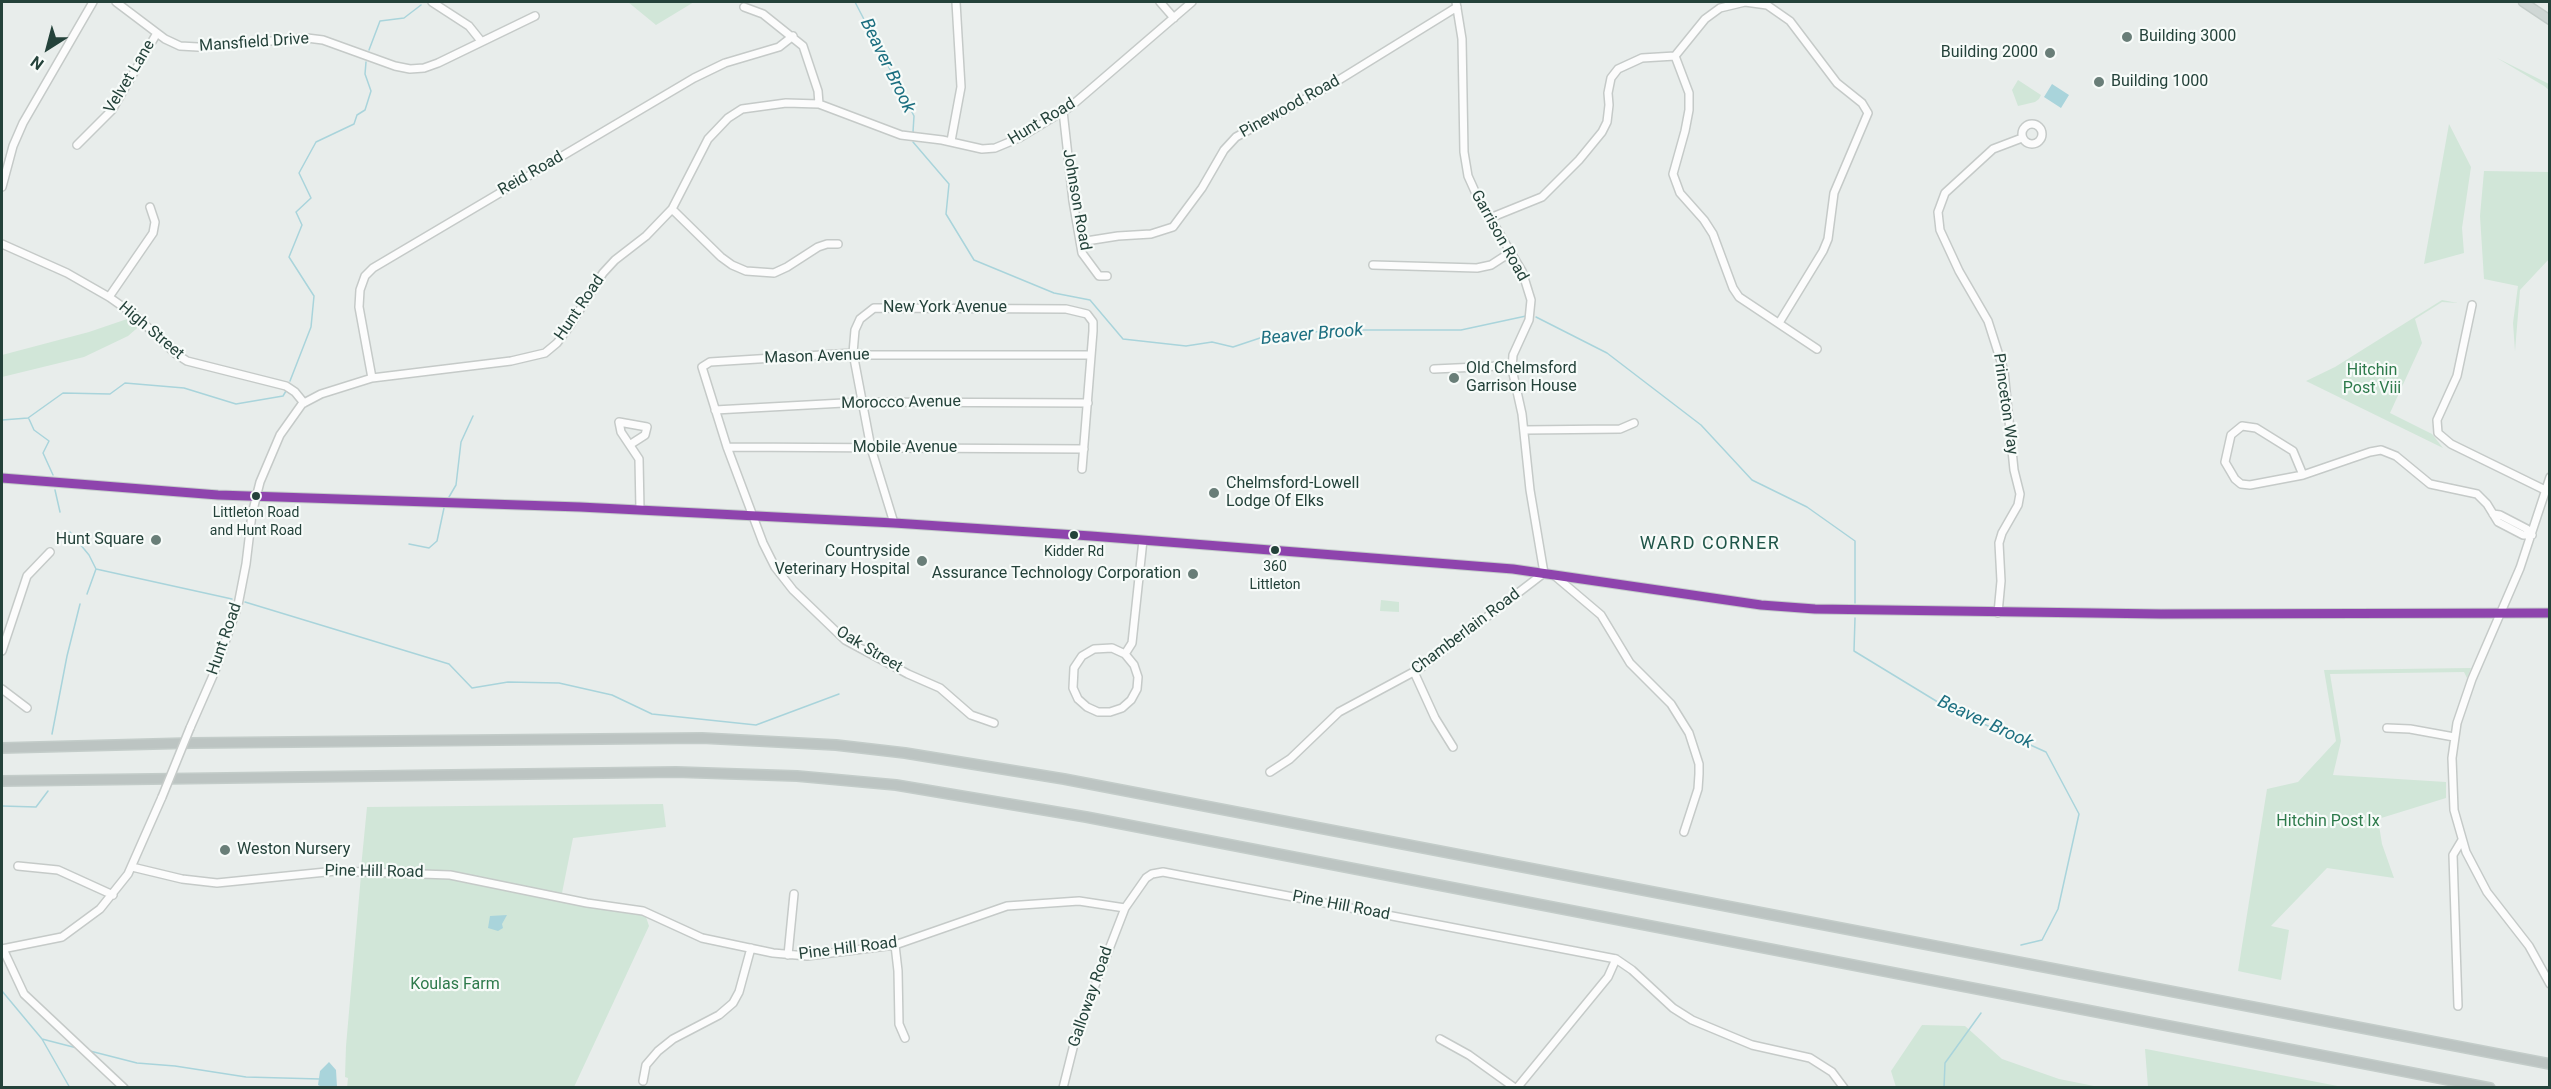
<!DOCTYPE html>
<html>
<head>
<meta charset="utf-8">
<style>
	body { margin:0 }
	#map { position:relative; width:2551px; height:1089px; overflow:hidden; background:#e8edeb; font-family:Roboto,sans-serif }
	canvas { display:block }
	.frame { position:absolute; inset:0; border:3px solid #24423a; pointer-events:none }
	.north { position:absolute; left:18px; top:18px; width:60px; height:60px; -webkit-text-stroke:4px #f7fbf9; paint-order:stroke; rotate:216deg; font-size:16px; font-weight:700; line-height:24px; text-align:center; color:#24423a }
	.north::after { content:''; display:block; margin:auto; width:21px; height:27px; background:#24423a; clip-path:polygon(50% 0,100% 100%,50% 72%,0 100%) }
</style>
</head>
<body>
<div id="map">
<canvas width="2551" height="1089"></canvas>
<div class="frame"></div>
<div class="north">N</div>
</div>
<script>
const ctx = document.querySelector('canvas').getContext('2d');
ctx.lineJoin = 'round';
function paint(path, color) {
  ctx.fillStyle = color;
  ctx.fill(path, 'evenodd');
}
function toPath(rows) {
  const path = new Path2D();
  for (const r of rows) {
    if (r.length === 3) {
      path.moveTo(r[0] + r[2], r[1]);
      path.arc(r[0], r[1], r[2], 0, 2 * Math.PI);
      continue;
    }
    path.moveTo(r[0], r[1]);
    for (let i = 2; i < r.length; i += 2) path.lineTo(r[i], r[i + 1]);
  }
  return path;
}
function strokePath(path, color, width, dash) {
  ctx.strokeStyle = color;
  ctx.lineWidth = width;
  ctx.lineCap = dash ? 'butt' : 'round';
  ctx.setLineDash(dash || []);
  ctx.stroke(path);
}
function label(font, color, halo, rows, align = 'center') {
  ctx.font = font + ' Roboto,sans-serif';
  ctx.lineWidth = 4.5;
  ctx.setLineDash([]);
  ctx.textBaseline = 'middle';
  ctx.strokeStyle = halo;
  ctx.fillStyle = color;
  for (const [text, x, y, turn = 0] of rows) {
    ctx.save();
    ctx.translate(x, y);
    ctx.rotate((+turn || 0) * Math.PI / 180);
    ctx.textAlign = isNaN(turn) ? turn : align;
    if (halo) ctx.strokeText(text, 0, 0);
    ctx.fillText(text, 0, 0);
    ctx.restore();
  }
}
paint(toPath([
	[628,2,694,2,656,25],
	[2497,58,2549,84,2549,90,2544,86],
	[2018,80,2041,95,2039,99,2035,102,2018,106,2012,90],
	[2449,124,2471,167,2462,228,2464,253,2424,264],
	[2484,171,2549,172,2549,259,2520,290,2515,351,2513,323,2518,286,2484,279,2480,216],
	[2442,300,2458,303,2442,302,2415,319,2422,343,2390,413,2432,434,2443,448,2306,381,2335,367],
	[136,316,143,323,128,336,84,357,2,377,2,355,89,332],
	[1381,600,1399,602,1399,612,1380,611],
	[2471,668,2467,678,2464,672,2330,674,2341,741,2333,775,2446,782,2446,798,2378,819,2382,844,2394,878,2327,868,2271,926,2289,930,2281,980,2238,971,2267,789,2298,782,2336,741,2324,670],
	[663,804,666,827,573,838,562,893,442,871,361,868,367,807],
	[361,875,443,878,527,893,606,910,641,914,646,917,649,926,574,1087,347,1088,348,1078,345,1077,346,1046],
	[1922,1025,1965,1026,2002,1059,2059,1079,2099,1087,1896,1087,1891,1071],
	[2145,1049,2146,1049,2343,1087,2148,1087]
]), '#d1e6d8');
paint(toPath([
	[2052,84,2069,95,2061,108,2044,97],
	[507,915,502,924,503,928,498,931,488,928,490,916],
	[329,1062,336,1070,337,1087,322,1087,318,1085,320,1071]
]), '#a9d4db');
strokePath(toPath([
	[855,2,914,116,913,132],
	[369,50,380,21,404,18,421,5],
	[913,142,949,184,946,214,974,260,1054,293,1090,300,1123,339,1186,346,1212,342,1233,347,1266,336,1338,330,1461,330,1526,316],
	[1536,317,1607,353,1701,425,1752,480,1807,507,1855,541,1855,603],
	[290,381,311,327,314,296,289,257,302,225,296,212,311,198,299,173,316,142,354,124,357,115,365,110,371,91,365,74,366,62],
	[29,419,34,430,49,441,43,453,53,475],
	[2,420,28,418,63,393,110,394,125,383,184,388,236,404,283,396,286,391],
	[55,490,60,512],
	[449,497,456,485,461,442,473,416],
	[70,532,89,555,96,569,87,594],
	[409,544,429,548,437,541,444,508],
	[96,569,232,599],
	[245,602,449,664,472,688,508,682,559,683,612,695,652,714,756,725,839,694],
	[1855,618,1854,651,1946,707,2046,752,2079,814,2058,909,2042,940,2021,945],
	[52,734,67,656,80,604],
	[2,806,36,807,48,791],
	[2,991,42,1039,70,1088],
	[42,1039,77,1048],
	[90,1051,137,1063,175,1066,246,1077,320,1079],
	[1944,1088,1945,1063,1981,1013]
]), '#a9d4db', 1.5);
const minor = toPath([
	[116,2,165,39,180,46,198,47,307,38,323,40,395,66,410,69,424,68,438,63,535,16],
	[432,2,469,26,481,41],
	[1160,2,1174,18],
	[744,7,763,14,803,46,818,91,819,104],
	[1675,56,1689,93,1689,110,1685,131,1673,174,1680,193,1704,220,1713,234,1733,288,1739,297,1817,349],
	[1063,111,1073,201,1082,253,1099,276,1107,276],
	[2032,134,10],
	[951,141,961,87,956,2],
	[77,145,112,110,157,33],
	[2,187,13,146,23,123,93,2],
	[672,209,721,257,732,265,746,271,774,273,787,267,818,247,827,244,838,244],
	[1490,218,1542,197,1579,160,1602,132,1607,122,1609,105,1608,93,1611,78,1618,69,1642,58,1675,56,1705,19,1720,8,1745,2,1767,5,1790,21,1837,83,1862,103,1868,113,1834,193,1828,239,1823,251,1779,323],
	[1080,242,1118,236,1151,234,1173,227,1202,188,1224,150,1236,137,1334,83,1457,7],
	[2,244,67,273,109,297,136,316,176,354,187,361,286,386,295,392,304,403],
	[1373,265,1477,268,1491,265,1511,252],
	[109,297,153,233,155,222,150,207],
	[2472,305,2457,376,2437,420,2438,433,2451,444,2545,490],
	[1434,369,1500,366,1512,369],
	[372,378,359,307,360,290,365,276,373,268,694,78,725,63,779,47,793,36],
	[715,410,862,402,1088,403],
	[1524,430,1620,429,1634,423],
	[631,444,645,435,647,427,619,422,621,432,639,459,640,510],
	[727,447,1084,449],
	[2303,475,2293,451,2256,428,2242,426,2231,435,2225,462,2235,479,2241,484,2250,485,2303,475,2370,452,2381,450,2396,456,2430,484,2477,494,2487,504,2498,522,2523,535,2532,535],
	[2550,477,2520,568,2472,679,2457,723,2452,758,2454,810,2466,852,2487,892,2529,946,2550,984],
	[2493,514,2500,515,2527,529,2532,535],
	[894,523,871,448,853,353,855,330,860,319,874,308,1066,309,1087,314,1093,322,1093,331,1082,469],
	[1555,576,1601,615,1630,663,1671,704,1689,733,1699,764,1699,774,1698,789,1684,832],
	[1998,613,2001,581,1999,543,2002,533,2018,505,2020,494,2014,470,2004,371,1988,321,1959,271,1940,230,1938,212,1945,193,1993,149,2022,138],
	[2,651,27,576,50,552],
	[1125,654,1134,665,1138,677,1137,689,1131,700,1122,708,1110,712,1098,712,1087,707,1078,699,1073,688,1074,668,1082,656,1094,649,1112,648,1125,654,1132,643,1143,540],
	[1414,672,1435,718,1453,747],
	[2,689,27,708],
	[994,723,971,715,940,688,908,674,845,640,793,590,775,567,763,543,727,447,702,367,710,362,853,353,870,355,1091,355],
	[190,728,215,671,238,605,246,564,252,514,260,482,280,435,302,404,321,394,372,378,511,361,545,353,557,343,569,327,603,273,615,260,646,236,672,209,708,139,728,118,742,109,786,103,819,104,901,135,942,140,982,149,995,148,1019,138,1070,107,1192,2],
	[2387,728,2410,729,2454,737],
	[1270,772,1290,759,1339,712,1419,669,1544,573,1530,490,1522,414,1512,369,1513,355,1529,320,1531,300,1522,271,1477,196,1468,176,1464,152,1462,39,1456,2],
	[18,866,58,870,113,895],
	[132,867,182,879,217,883,336,871,450,875,587,903,643,911,702,938,773,953,807,956,895,945,1007,906,1079,901,1125,908,1146,878,1152,874,1163,872,1616,959,1608,977,1517,1088],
	[895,945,898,971,899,1024,905,1038],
	[2,949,62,937,100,909,128,874,162,797],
	[3,949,24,994,124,1088],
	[788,955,794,894],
	[1616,959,1632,970,1673,1008,1692,1020,1752,1045,1810,1058,1832,1072,1844,1088],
	[2458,1006,2453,855,2462,840],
	[1440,1039,1469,1055,1515,1088],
	[643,1081,646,1065,658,1051,673,1039,719,1015,733,1003,739,992,751,948],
	[1063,1088,1077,1032,1125,908]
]);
const major = toPath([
	[2523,2,2550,20],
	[2,478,218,495,580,507,894,523,1091,536,1513,569,1761,605,1815,609,2161,614,2550,613]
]);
const highway = toPath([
	[2,748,191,743,702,738,836,745,905,753,1064,779,2550,1064],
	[2,781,676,772,797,776,896,785,1086,817,2490,1088]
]);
strokePath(minor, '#c5cac8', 10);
strokePath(major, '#c3ccc9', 11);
strokePath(highway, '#c3ccc9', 12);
strokePath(minor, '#fcfcfc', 7);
strokePath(major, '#cfd7d5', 8);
strokePath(highway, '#bcc4c2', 9);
const minorBridge = toPath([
	[162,797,190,728]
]);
strokePath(minorBridge, '#c5cac8', 10, []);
strokePath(minorBridge, '#fcfcfc', 7);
strokePath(toPath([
	[2,478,218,495,580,507,894,523,1091,536,1513,569,1761,605,1815,609,2161,614,2550,613]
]), '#8e44ad', 9);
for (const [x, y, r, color] of [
	[2127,37,6,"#697e78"],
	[2050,53,6,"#697e78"],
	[2099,82,6,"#697e78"],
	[1454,378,6,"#697e78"],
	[1214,493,6,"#697e78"],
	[256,496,5,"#24423a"],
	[1074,535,5,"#24423a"],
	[156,540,6,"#697e78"],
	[1275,550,5,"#24423a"],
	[922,561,6,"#697e78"],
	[1193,574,6,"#697e78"],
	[225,850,6,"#697e78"]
]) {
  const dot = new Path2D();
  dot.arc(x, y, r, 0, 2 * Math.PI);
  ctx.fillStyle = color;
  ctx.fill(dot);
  strokePath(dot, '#f7fbf9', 2);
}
label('14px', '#24423a', '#f7fbf9', [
	["Littleton Road",256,513],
	["and Hunt Road",256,531],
	["Kidder Rd",1074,552],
	["360",1275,567],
	["Littleton",1275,585]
]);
label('16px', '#24423a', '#f7fbf9', [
	["Building 3000",2139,37],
	["Building 2000",2038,53,"right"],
	["Building 1000",2111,82],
	["Old Chelmsford",1466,369],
	["Garrison House",1466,387],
	["Chelmsford-Lowell",1226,484],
	["Lodge Of Elks",1226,502],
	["Hunt Square",144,540,"right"],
	["Countryside",910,552,"right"],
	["Veterinary Hospital",910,570,"right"],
	["Assurance Technology Corporation",1181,574,"right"],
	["Weston Nursery",237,850]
], 'left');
label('16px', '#24423a', '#f7fbf9', [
	["Mansfield Drive",254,43,-4],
	["Velvet Lane",130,77,-59],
	["Pinewood Road",1290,107,-29],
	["Hunt Road",1042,122,-31],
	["Reid Road",531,174,-30],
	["Johnson Road",1076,200,80],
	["Garrison Road",1499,236,61],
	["Hunt Road",580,308,-56],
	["New York Avenue",945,308],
	["High Street",151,331,40],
	["Mason Avenue",817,357,-2],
	["Morocco Avenue",901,403,-1],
	["Princeton Way",2005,404,82],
	["Mobile Avenue",905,448],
	["Chamberlain Road",1466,632,-37],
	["Hunt Road",225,639,-71],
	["Oak Street",869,650,31],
	["Pine Hill Road",374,872,1],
	["Pine Hill Road",1341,906,11],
	["Pine Hill Road",848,949,-7],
	["Galloway Road",1091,997,-71]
]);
label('16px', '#2d7a4b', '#f7fbf9', [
	["Hitchin",2372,371],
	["Post Viii",2372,389],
	["Hitchin Post Ix",2328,822],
	["Koulas Farm",455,985]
]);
label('italic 18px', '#1c6f80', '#f7fbf9', [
	["Beaver Brook",887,66,64],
	["Beaver Brook",1312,335,-5],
	["Beaver Brook",1985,723,25]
]);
ctx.letterSpacing = '1.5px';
label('18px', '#1f5548', '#f7fbf9', [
	["WARD CORNER",1710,544]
]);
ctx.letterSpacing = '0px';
</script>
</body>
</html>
